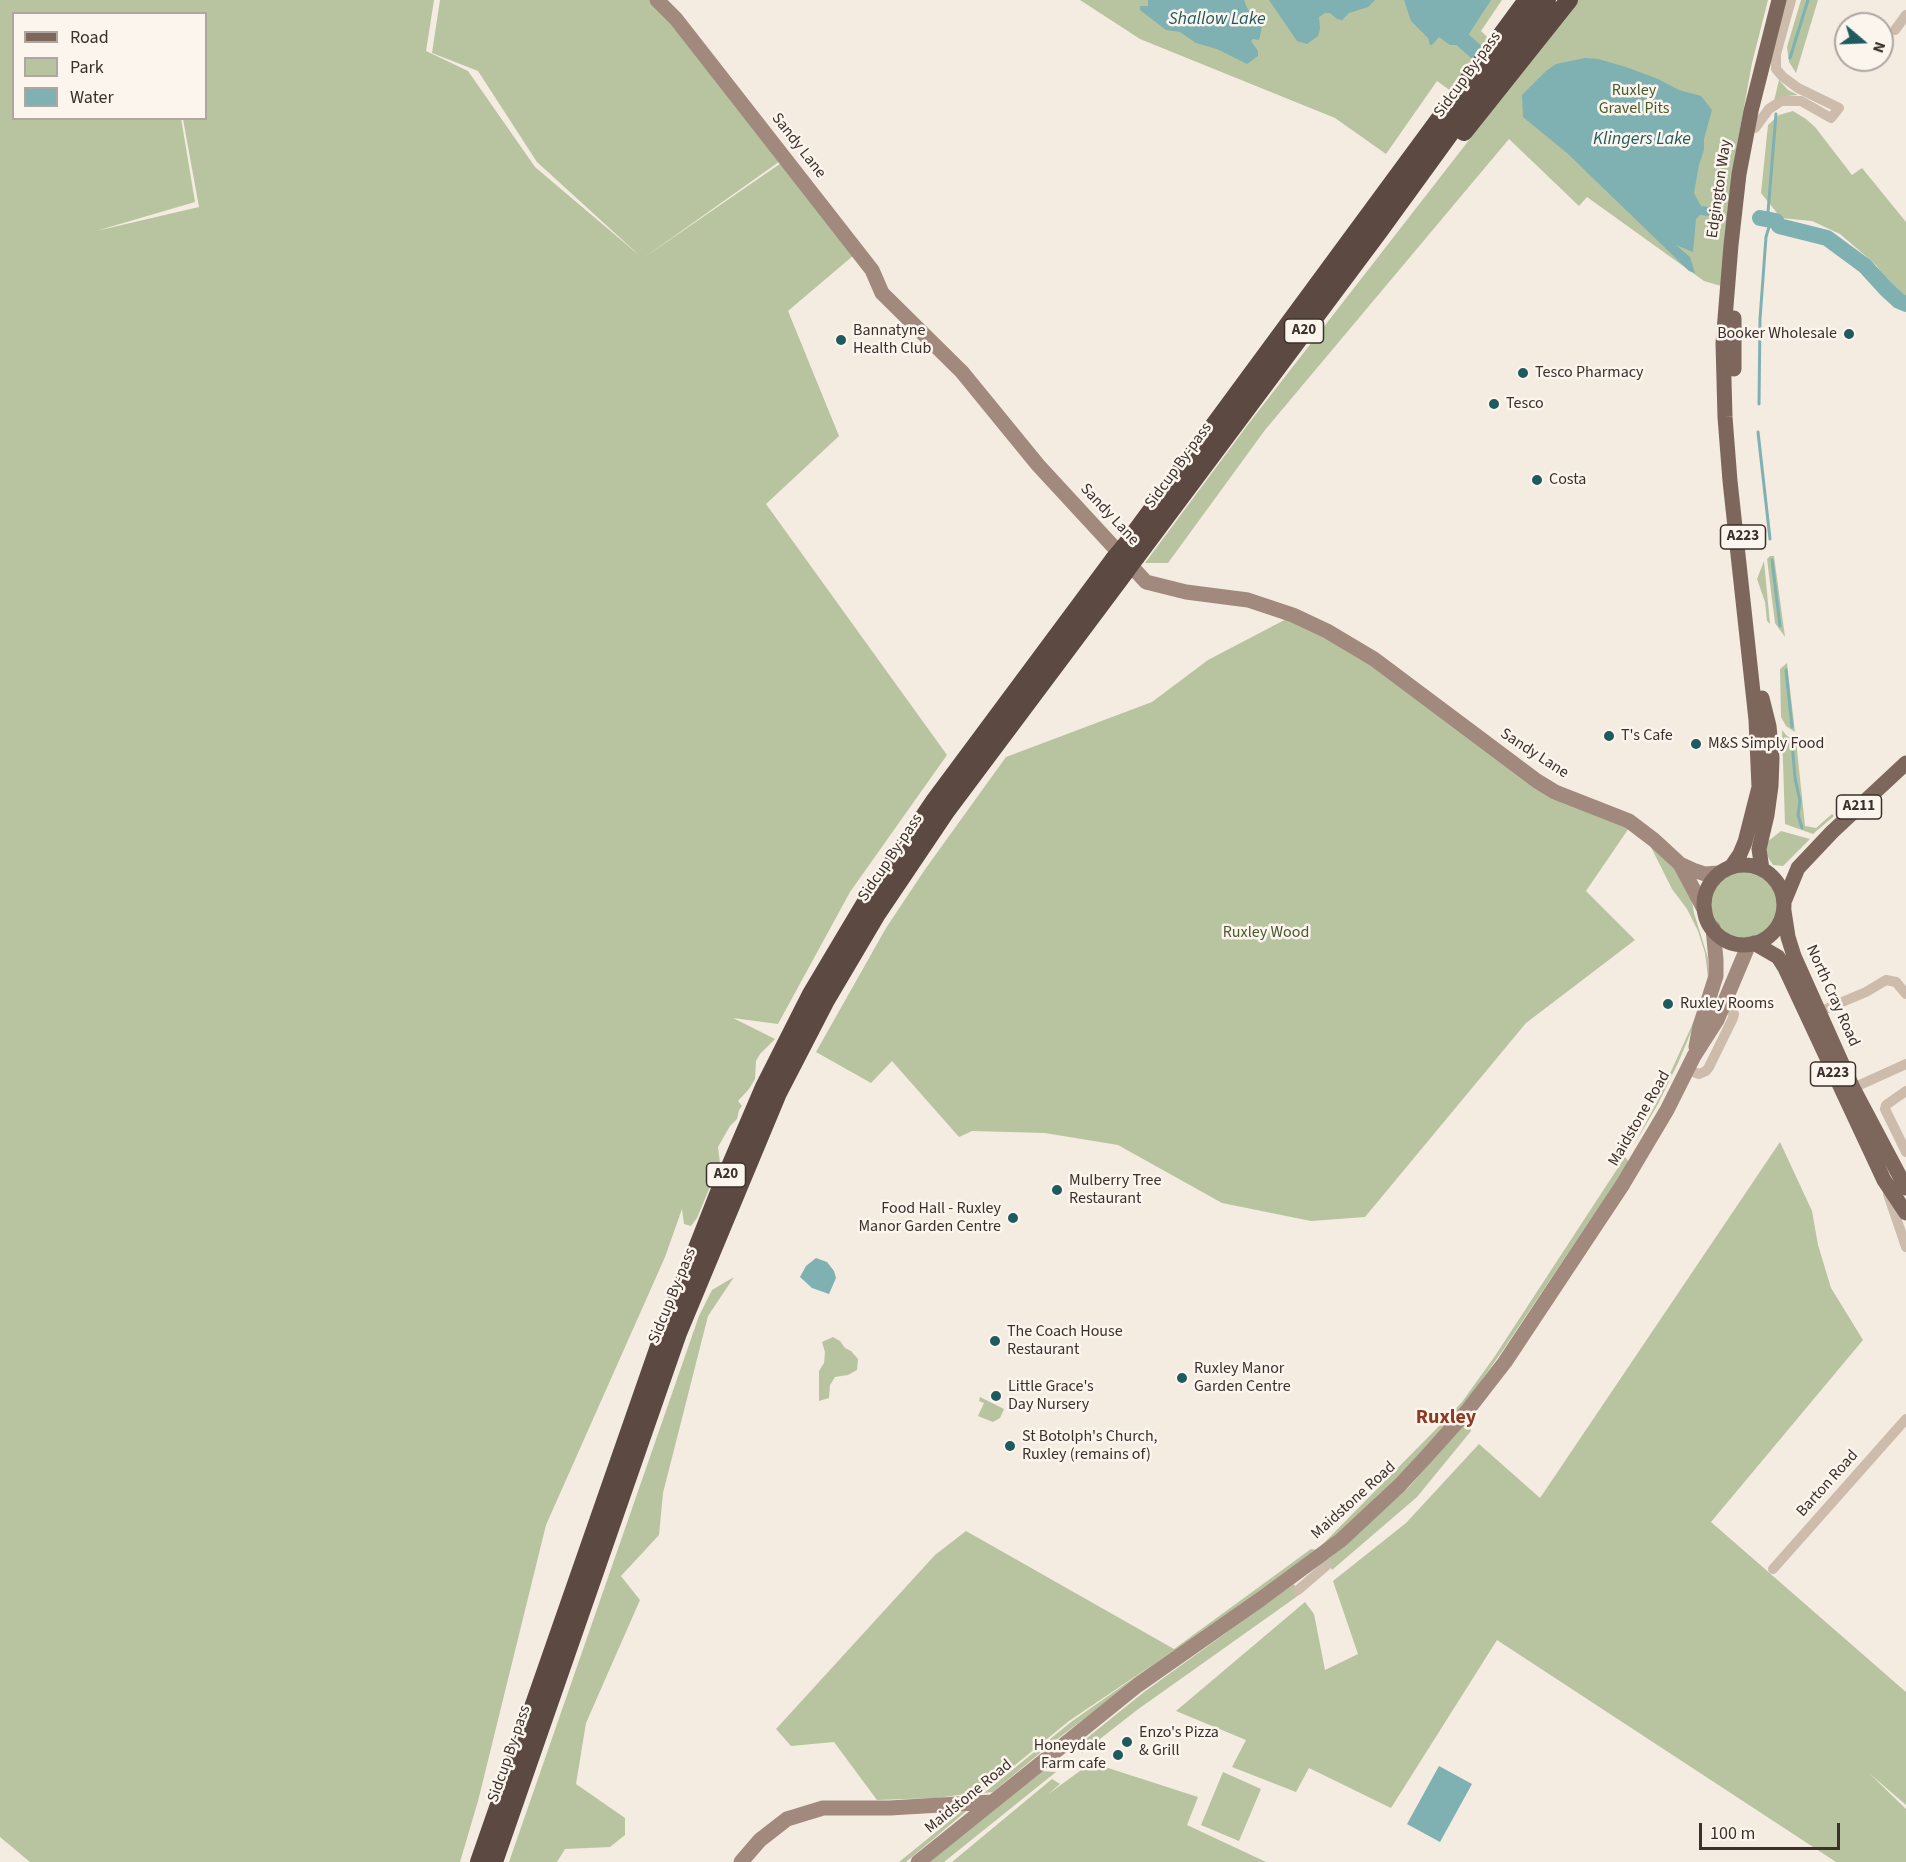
<!DOCTYPE html>
<html>
<head>
<meta charset="utf-8">
<style>
	body { margin:0 }
	#map { position:relative; width:1906px; height:1862px; overflow:hidden; background:#f4ebe1; font-family:"Source Sans 3",sans-serif }
	canvas { display:block }
	.legend { position:absolute; left:12px; top:12px; width:195px; height:108px; box-sizing:border-box; background:#fbf5ee; border:2px solid #aea6a0; margin:0; padding:8px 10px; list-style:none; font-size:18px; color:#3b302b }
	.legend li { display:flex; align-items:center; gap:12px; height:30px }
	.legend b { width:30px; border:2px solid #aea6a0 }
	.north { position:absolute; left:1834px; top:12px; width:60px; height:60px; box-sizing:border-box; background:#fbf5ee; border:2px solid #aea6a0; border-radius:50%; rotate:109deg; font-size:16px; font-weight:700; line-height:24px; text-align:center; color:#3b302b }
	.north::after { content:''; display:block; margin:auto; width:21px; height:27px; background:#1f5a5e; clip-path:polygon(50% 0,100% 100%,50% 72%,0 100%) }
	.scale { position:absolute; left:1699px; top:1823px; width:141px; height:27px; box-sizing:border-box; border:3px solid #3b302b; border-top:0; padding-left:8px; font-size:18px; line-height:21px; white-space:nowrap; color:#3b302b; -webkit-text-stroke:4px #fbf5ee; paint-order:stroke }
</style>
</head>
<body>
<div id="map">
<canvas width="1906" height="1862"></canvas>
<ul class="legend">
<li><b style="height:8px;background:#7d675c"></b>Road</li>
<li><b style="height:16px;background:#b8c4a0"></b>Park</li>
<li><b style="height:16px;background:#7fb0b2"></b>Water</li>
</ul>
<div class="north">N</div>
<div class="scale">100 m</div>
</div>
<script>
const ctx = document.querySelector('canvas').getContext('2d');
ctx.lineJoin = 'round';
function paint(path, color) {
  ctx.fillStyle = color;
  ctx.fill(path, 'evenodd');
}
function toPath(rows) {
  const path = new Path2D();
  for (const r of rows) {
    if (r.length === 3) {
      path.moveTo(r[0] + r[2], r[1]);
      path.arc(r[0], r[1], r[2], 0, 2 * Math.PI);
      continue;
    }
    path.moveTo(r[0], r[1]);
    for (let i = 2; i < r.length; i += 2) path.lineTo(r[i], r[i + 1]);
  }
  return path;
}
function strokePath(path, color, width, dash) {
  ctx.strokeStyle = color;
  ctx.lineWidth = width;
  ctx.lineCap = dash ? 'butt' : 'round';
  ctx.setLineDash(dash || []);
  ctx.stroke(path);
}
function label(font, color, halo, rows, align = 'center') {
  ctx.font = font + ' "Source Sans 3",sans-serif';
  ctx.lineWidth = 5;
  ctx.setLineDash([]);
  ctx.textBaseline = 'middle';
  ctx.strokeStyle = halo;
  ctx.fillStyle = color;
  for (const [text, x, y, turn = 0] of rows) {
    ctx.save();
    ctx.translate(x, y);
    ctx.rotate((+turn || 0) * Math.PI / 180);
    ctx.textAlign = isNaN(turn) ? turn : align;
    if (halo) ctx.strokeText(text, 0, 0);
    ctx.fillText(text, 0, 0);
    ctx.restore();
  }
}
paint(toPath([
	[0,0,434,0,426,51,468,71,535,167,640,256,537,162,478,71,432,53,440,0,655,0,783,159,642,259,784,161,854,255,788,311,839,436,766,504,947,755,850,892,778,1024,733,1018,775,1039,760,1054,756,1061,755,1079,749,1089,738,1101,742,1106,739,1110,737,1119,730,1126,718,1147,720,1163,697,1218,691,1226,684,1224,682,1209,665,1257,546,1525,478,1801,460,1862,30,1862,0,1837],
	[14,14,206,14,206,118,183,119,199,207,96,231,195,202,181,118,14,118],
	[1080,0,1502,0,1481,31,1523,71,1577,0,1768,0,1752,63,1732,173,1721,286,1704,281,1587,197,1579,206,1509,139,1265,430,1168,563,1145,563,1249,423,1487,117,1437,81,1386,154,1335,118,1140,39],
	[1801,0,1818,0,1796,73,1789,62,1787,47],
	[1779,80,1788,90,1798,95,1787,96,1774,101],
	[1793,111,1806,119,1815,127,1852,175,1862,168,1906,222,1906,299,1895,291,1876,265,1840,234,1812,221,1781,218,1761,193,1768,125,1779,115],
	[1770,556,1774,556,1785,637,1775,623,1767,559],
	[1764,561,1770,624,1767,621,1765,602,1757,579],
	[1292,616,1325,633,1519,770,1629,828,1586,891,1635,940,1526,1023,1365,1217,1311,1221,1222,1203,1118,1145,1045,1133,972,1131,959,1137,892,1061,871,1083,816,1052,886,928,926,868,1006,757,1152,702,1208,660],
	[1787,663,1795,732,1786,726,1781,717,1780,669],
	[1782,730,1787,736,1796,740,1805,826,1816,828,1832,814,1834,816,1813,834,1785,824],
	[1781,831,1810,839,1783,866,1773,865,1766,854,1767,842],
	[1650,845,1671,863,1690,891,1694,913,1708,958,1709,979,1702,1006,1678,1063,1658,1104,1634,1145,1658,1100,1698,1012,1708,978,1705,953,1698,931,1687,909,1672,889],
	[1744,905,34],
	[1780,1142,1812,1211,1818,1245,1831,1288,1863,1340,1711,1522,1906,1692,1906,1805,1869,1773,1906,1809,1906,1862,1836,1862,1497,1640,1391,1808,1309,1768,1296,1792,1232,1767,1246,1740,1176,1711,1305,1602,1314,1614,1325,1670,1358,1654,1333,1581,1406,1523,1479,1444,1540,1498],
	[1625,1157,1629,1162,1503,1350,1471,1395,1403,1472,1364,1510,1320,1549,1138,1678,1052,1743,993,1792,984,1793,1071,1722,1155,1663,1069,1721,982,1792,936,1798,877,1800,834,1742,791,1746,776,1729,935,1555,966,1531,1174,1649,1311,1549,1317,1550,1446,1419,1462,1402,1495,1356],
	[734,1277,708,1316,663,1493,659,1535,621,1576,640,1600,586,1723,576,1784,625,1818,625,1835,610,1847,565,1849,557,1862,509,1862,699,1316,712,1290],
	[833,1337,840,1341,845,1348,851,1351,858,1359,857,1370,848,1375,835,1377,830,1385,829,1398,819,1401,819,1371,824,1363,825,1352,822,1342],
	[980,1397,1004,1409,1000,1418,993,1422,978,1416,984,1403,979,1401],
	[1468,1420,1471,1431,1417,1497,1332,1570,1327,1560,1409,1487],
	[1294,1584,1299,1595,1137,1710,1082,1753,1077,1746,1144,1692],
	[1095,1760,1105,1767,1198,1797,1187,1825,1266,1862,952,1862,1052,1779,1060,1784,1047,1795],
	[1040,1771,1056,1772,944,1862,928,1862],
	[1223,1772,1261,1789,1239,1841,1201,1825],
	[967,1807,970,1808,906,1862,899,1862]
]), '#b8c4a0');
paint(toPath([
	[1148,0,1244,0,1247,8,1262,27,1259,40,1253,39,1251,41,1258,51,1258,56,1247,64,1217,49,1196,43,1180,32,1166,30,1140,10,1140,6,1148,6],
	[1269,0,1375,0,1368,7,1349,13,1342,20,1337,19,1330,13,1325,13,1319,17,1320,29,1318,36,1307,44,1297,41],
	[1404,0,1491,0,1469,34,1468,47,1465,45,1450,45,1439,37,1432,45,1430,45,1428,38,1411,21],
	[1585,58,1598,59,1626,67,1658,79,1679,90,1701,96,1712,110,1704,139,1704,150,1699,165,1694,193,1701,206,1709,207,1719,203,1723,209,1722,217,1716,222,1709,216,1700,215,1696,219,1693,252,1676,245,1690,257,1695,273,1689,271,1567,153,1523,117,1522,95,1546,71,1556,64],
	[816,1258,827,1262,834,1271,836,1278,829,1294,812,1288,800,1277,806,1266],
	[1439,1766,1472,1784,1440,1842,1407,1824]
]), '#7fb0b2');
strokePath(toPath([
	[1790,58,1808,0],
	[1759,404,1760,319,1766,237,1769,227,1776,221,1768,212,1776,114],
	[1758,432,1770,539],
	[1772,560,1780,626],
	[1786,670,1792,727],
	[1792,742,1795,778,1800,801,1798,815,1802,828]
]), '#7fb0b2', 3);
strokePath(toPath([
	[1434,0,1432,12,1494,68],
	[1760,218,1776,221,1779,226,1827,238,1865,266,1886,289,1899,301,1906,304]
]), '#7fb0b2', 16);
strokePath(toPath([
	[1895,30,1906,15],
	[1755,128,1769,109,1781,101,1801,101,1831,118,1839,108,1798,88,1783,77,1776,69,1776,54,1791,0],
	[1828,1008,1866,992,1886,980,1896,982,1906,994],
	[1688,1070,1699,1074,1706,1071,1709,1067,1733,1018,1734,1014,1724,1005],
	[1853,1088,1906,1064],
	[1906,1091,1886,1105,1885,1109,1906,1152],
	[1888,1194,1906,1247],
	[1773,1569,1906,1419],
	[1298,1590,1326,1566,1321,1555]
]), '#cdbbac', 10);
strokePath(toPath([
	[657,0,676,19,872,270,882,293,962,372,1038,465,1146,582,1186,592,1248,600,1293,615,1327,631,1374,659,1537,781,1555,792,1629,821,1654,840,1680,864,1693,870,1705,874,1719,873],
	[1680,864,1705,911],
	[1696,1047,1700,1026,1716,976,1716,960,1713,928],
	[741,1862,760,1840,787,1819,823,1808,890,1808,991,1802],
	[918,1862,1138,1685,1261,1599,1341,1540,1400,1485,1425,1458,1467,1411,1505,1362,1623,1184,1667,1110,1694,1056,1717,1020,1749,944]
]), '#a18a7d', 15);
strokePath(toPath([
	[1734,369,1734,318],
	[1744,905,40],
	[1731,867,1740,854,1745,842,1759,787,1756,720,1730,481,1725,417,1723,343,1731,245,1739,174,1751,111,1779,0],
	[1762,869,1759,849,1767,815,1771,786,1772,758,1769,726,1762,698],
	[1784,902,1798,868,1832,832,1906,763],
	[1784,911,1788,937,1794,956,1853,1088,1906,1188],
	[1754,943,1778,957,1785,968,1884,1180,1906,1213]
]), '#7d675c', 15);
strokePath(toPath([
	[1464,132,1569,0],
	[1125,546,1527,0],
	[1136,557,1380,230,1547,0],
	[479,1862,664,1332,719,1192,764,1087,811,994,864,905,935,800,1114,559],
	[494,1862,678,1333,778,1093,825,1002,877,914,947,810,1125,572]
]), '#5c4a42', 18);
strokePath(toPath([
	[1114,559,1125,546],
	[1125,572,1136,557]
]), '#5c4a42', 18);
for (const [x, y, r, color] of [
	[1849,334,6,"#1f5a5e"],
	[841,340,6,"#1f5a5e"],
	[1523,373,6,"#1f5a5e"],
	[1494,404,6,"#1f5a5e"],
	[1537,480,6,"#1f5a5e"],
	[1609,736,6,"#1f5a5e"],
	[1696,744,6,"#1f5a5e"],
	[1668,1004,6,"#1f5a5e"],
	[1057,1190,6,"#1f5a5e"],
	[1013,1218,6,"#1f5a5e"],
	[995,1341,6,"#1f5a5e"],
	[1182,1378,6,"#1f5a5e"],
	[996,1396,6,"#1f5a5e"],
	[1010,1446,6,"#1f5a5e"],
	[1127,1742,6,"#1f5a5e"],
	[1118,1755,6,"#1f5a5e"]
]) {
  const dot = new Path2D();
  dot.arc(x, y, r, 0, 2 * Math.PI);
  ctx.fillStyle = color;
  ctx.fill(dot);
  strokePath(dot, '#fbf5ee', 2);
}
for (const [x, y, w] of [
	[1304,331,39],
	[1743,537,45],
	[1859,807,45],
	[1833,1074,45],
	[726,1175,39]
]) {
  const box = new Path2D();
  box.roundRect(x - w / 2, y - 12, w, 24, 4.5);
  ctx.fillStyle = '#fbf5ee';
  ctx.fill(box);
  strokePath(box, '#3b302b', 1.5);
}
label('bold 15px', '#3b302b', null, [
	["A20",1304,331],
	["A223",1743,537],
	["A211",1859,807],
	["A223",1833,1074],
	["A20",726,1175]
]);
label('16px', '#3b302b', '#fbf5ee', [
	["Sidcup By-pass",1468,75,-54],
	["Sandy Lane",798,146,52],
	["Edgington Way",1720,189,-82],
	["Sidcup By-pass",1179,466,-54],
	["Sandy Lane",1109,515,47],
	["Sandy Lane",1534,754,33],
	["Sidcup By-pass",891,858,-56],
	["North Cray Road",1832,996,66],
	["Maidstone Road",1640,1119,-60],
	["Sidcup By-pass",673,1296,-68],
	["Barton Road",1828,1484,-48],
	["Maidstone Road",1354,1501,-42],
	["Sidcup By-pass",510,1754,-71],
	["Maidstone Road",969,1797,-39]
]);
label('16px', '#4a5a2e', '#fbf5ee', [
	["Ruxley",1634,91],
	["Gravel Pits",1634,109],
	["Ruxley Wood",1266,933]
]);
label('16px', '#3b302b', '#fbf5ee', [
	["Bannatyne",853,331],
	["Health Club",853,349],
	["Booker Wholesale",1837,334,"right"],
	["Tesco Pharmacy",1535,373],
	["Tesco",1506,404],
	["Costa",1549,480],
	["T's Cafe",1621,736],
	["M&S Simply Food",1708,744],
	["Ruxley Rooms",1680,1004],
	["Mulberry Tree",1069,1181],
	["Restaurant",1069,1199],
	["Food Hall - Ruxley",1001,1209,"right"],
	["Manor Garden Centre",1001,1227,"right"],
	["The Coach House",1007,1332],
	["Restaurant",1007,1350],
	["Ruxley Manor",1194,1369],
	["Garden Centre",1194,1387],
	["Little Grace's",1008,1387],
	["Day Nursery",1008,1405],
	["St Botolph's Church,",1022,1437],
	["Ruxley (remains of)",1022,1455],
	["Enzo's Pizza",1139,1733],
	["& Grill",1139,1751],
	["Honeydale",1106,1746,"right"],
	["Farm cafe",1106,1764,"right"]
], 'left');
label('italic 18px', '#1f5a5e', '#fbf5ee', [
	["Shallow Lake",1217,20],
	["Klingers Lake",1642,140]
]);
label('bold 20px', '#8c3b22', '#fbf5ee', [
	["Ruxley",1446,1419]
]);
</script>
</body>
</html>
